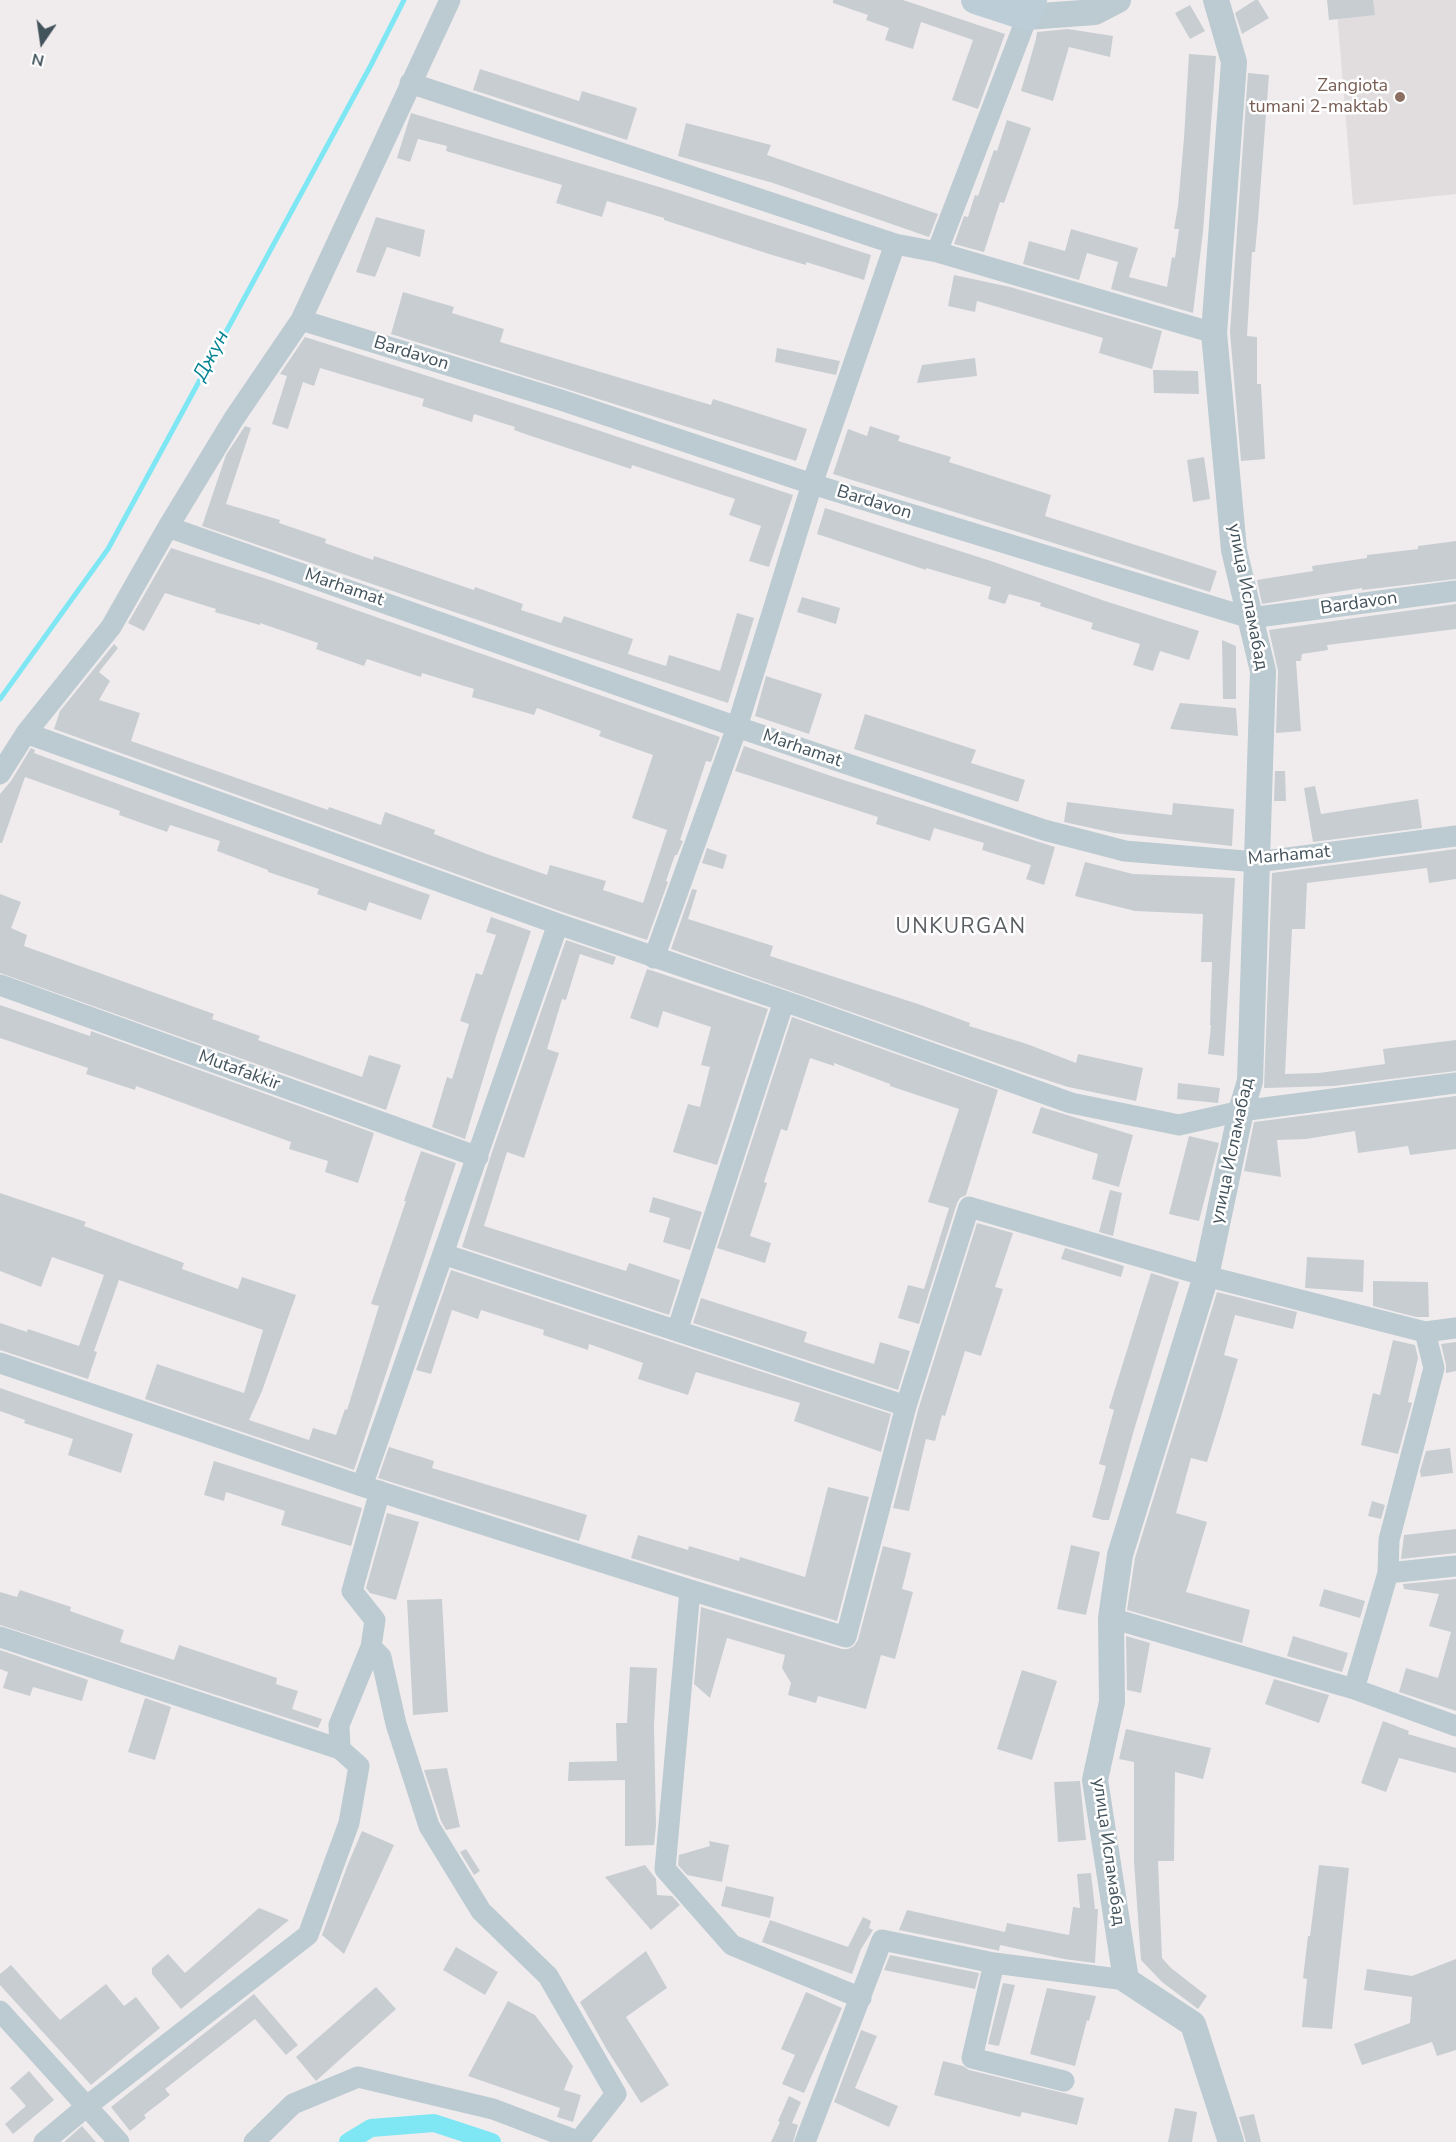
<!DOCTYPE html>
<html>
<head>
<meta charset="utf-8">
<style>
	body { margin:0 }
	#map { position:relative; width:1456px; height:2142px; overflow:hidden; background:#f0eced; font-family:"Nunito Sans",sans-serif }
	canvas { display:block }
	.north { position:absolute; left:12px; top:12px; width:60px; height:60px; -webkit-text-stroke:4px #fff; paint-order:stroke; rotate:193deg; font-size:16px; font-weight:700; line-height:24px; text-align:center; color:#43535c }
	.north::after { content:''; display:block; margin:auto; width:21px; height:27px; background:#43535c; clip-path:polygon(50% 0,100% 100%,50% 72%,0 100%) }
</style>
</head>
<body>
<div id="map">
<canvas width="1456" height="2142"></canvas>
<div class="north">N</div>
</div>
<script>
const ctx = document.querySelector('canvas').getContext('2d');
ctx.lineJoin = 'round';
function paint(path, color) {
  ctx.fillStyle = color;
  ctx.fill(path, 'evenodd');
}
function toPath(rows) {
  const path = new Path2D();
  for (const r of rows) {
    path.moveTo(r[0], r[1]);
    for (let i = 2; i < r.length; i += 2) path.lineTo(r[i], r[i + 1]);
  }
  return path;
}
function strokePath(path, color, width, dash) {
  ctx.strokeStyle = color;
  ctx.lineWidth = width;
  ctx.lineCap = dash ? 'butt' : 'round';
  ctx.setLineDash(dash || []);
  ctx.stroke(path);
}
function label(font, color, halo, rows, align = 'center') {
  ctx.font = font + ' "Nunito Sans",sans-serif';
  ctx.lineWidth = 5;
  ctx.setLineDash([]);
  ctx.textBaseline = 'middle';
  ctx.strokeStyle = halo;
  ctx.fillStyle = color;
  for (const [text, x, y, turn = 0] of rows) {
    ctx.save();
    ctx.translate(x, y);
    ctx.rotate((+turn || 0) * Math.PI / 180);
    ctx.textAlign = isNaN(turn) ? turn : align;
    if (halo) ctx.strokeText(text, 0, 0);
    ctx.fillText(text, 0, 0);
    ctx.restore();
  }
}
paint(toPath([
	[1336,0,1456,0,1456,194,1353,205]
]), '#e1dddf');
strokePath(toPath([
	[0,699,108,549,371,65,404,0]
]), '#7fe7f4', 5);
strokePath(toPath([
	[348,2142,371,2128,434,2123,492,2142]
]), '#7fe7f4', 18);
paint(toPath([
	[833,0,903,0,1005,34,978,109,952,100,973,40,921,22,913,49,885,40,889,28,866,20,868,15,833,3],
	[1255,0,1258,0,1269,18,1242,34,1235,13],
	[1327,0,1373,0,1375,15,1329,20],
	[1190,5,1205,31,1190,39,1175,13],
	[1068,29,1113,36,1110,57,1069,47,1053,101,1021,91,1036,39,1037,32],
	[1189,54,1216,56,1203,232,1193,313,1111,289,1118,262,1087,253,1079,280,1023,264,1029,241,1065,251,1071,229,1138,248,1129,277,1167,287,1172,257,1175,258,1179,229,1174,229,1178,206,1184,138],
	[480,69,579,101,582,91,637,108,627,140,473,90],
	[1248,73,1269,75,1258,220,1255,252,1252,252,1247,336,1257,337,1257,384,1261,384,1265,459,1241,461,1230,332],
	[411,113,666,189,871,255,864,280,806,262,806,265,769,254,664,220,664,218,607,201,602,217,556,203,562,185,446,151,447,146,418,139,410,162,397,158],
	[1007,120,1031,128,1004,203,1000,202,984,252,954,244,964,216,968,217,975,195,978,196,994,150,997,151],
	[686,123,771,145,767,155,938,214,929,237,773,183,678,156],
	[376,217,425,230,420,257,387,247,375,277,356,272],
	[954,275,1010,287,1162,331,1152,369,1099,353,1103,338,1049,322,977,301,975,312,948,306],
	[403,292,454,307,452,313,504,329,500,342,711,405,713,399,807,429,796,461,391,334],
	[305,337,582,425,793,495,769,567,749,561,761,526,729,515,735,499,632,465,631,469,528,435,514,430,515,427,474,414,472,422,422,406,424,399,320,368,314,386,303,382,288,429,272,424,287,376,280,374],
	[777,348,840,361,836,375,775,362],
	[975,358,977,376,917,383,922,365],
	[1153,370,1198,371,1199,394,1154,393],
	[245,426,251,428,226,504,280,520,279,523,326,539,325,543,373,560,374,556,474,590,475,587,523,604,521,610,561,623,564,616,633,639,628,654,666,666,669,655,720,671,737,613,754,618,728,703,554,646,202,526,226,455],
	[870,426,900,436,898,441,951,457,949,462,1051,495,1045,516,1217,571,1210,592,833,474,848,429,867,436],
	[1204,457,1210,499,1193,502,1187,460],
	[825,508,991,561,1105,601,1199,631,1189,660,1160,651,1153,671,1133,665,1140,644,1091,629,1093,623,1040,606,1041,603,1009,594,1005,604,988,599,991,587,926,568,926,570,817,534],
	[1456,541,1456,579,1362,590,1362,588,1262,604,1257,580,1313,571,1312,566,1367,558,1367,555,1418,549,1418,546],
	[171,548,273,581,720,737,711,762,706,761,680,840,683,841,677,855,675,855,666,881,668,882,647,940,562,912,54,729,60,711,114,644,118,648,99,672,110,681,99,700,140,713,131,741,328,810,329,807,381,825,385,812,435,830,434,834,484,853,547,875,550,865,606,881,603,890,643,903,667,830,632,818,653,755,599,736,601,731,537,708,534,715,472,697,474,689,422,673,421,677,367,659,364,666,316,649,318,643,260,623,260,625,215,612,216,609,165,593,144,631,128,623],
	[802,597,840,608,836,624,797,612],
	[1456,604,1456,629,1327,645,1328,650,1302,654,1301,661,1296,661,1301,731,1276,733,1278,671,1269,630],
	[1222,640,1236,646,1236,699,1223,699],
	[766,676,822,694,809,734,755,716],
	[1180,703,1236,708,1238,736,1170,729],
	[865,714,976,750,971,763,1025,780,1018,802,854,749],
	[744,746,831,776,1055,847,1044,885,1026,879,1031,865,982,850,984,843,934,828,930,841,876,824,878,817,735,771],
	[31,748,35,750,34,753,132,789,430,895,421,920,369,902,366,911,317,894,319,889,268,872,268,870,217,851,220,841,170,825,167,832,119,815,120,811,25,777,2,843,0,843,0,794,11,781],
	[1275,771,1285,771,1286,801,1274,801],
	[1315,786,1321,814,1418,799,1422,828,1313,842,1304,788],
	[1067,802,1172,815,1173,803,1234,809,1232,846,1114,833,1064,822],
	[707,848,727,855,723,869,702,863],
	[1456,849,1456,879,1429,883,1427,868,1307,883,1305,929,1292,929,1285,1074,1319,1073,1385,1064,1383,1049,1456,1040,1456,1071,1334,1086,1264,1088,1272,873],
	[1085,862,1133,874,1235,878,1224,1056,1208,1054,1211,1025,1210,1025,1212,962,1201,962,1203,914,1135,911,1075,896],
	[692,889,697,890,688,919,773,946,770,956,921,1005,970,1023,969,1026,1027,1044,1076,1063,1078,1054,1143,1068,1136,1101,1068,1087,1025,1073,671,949],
	[0,894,21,902,11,928,27,935,24,946,214,1014,212,1019,260,1036,258,1040,362,1077,369,1055,401,1065,386,1110,0,973],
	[491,917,531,931,496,1036,465,1139,432,1127,447,1077,452,1079,469,1024,460,1021,476,973,482,975,496,935,486,932],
	[566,940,616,957,613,965,580,954,566,1000,562,999,547,1049,559,1053,524,1158,507,1152,484,1226,626,1271,629,1263,680,1280,669,1315,462,1247,493,1149],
	[647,969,768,1009,717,1165,673,1152,688,1104,700,1107,710,1067,701,1065,711,1027,663,1011,658,1028,630,1018],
	[0,1005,90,1036,91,1031,374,1133,358,1183,325,1172,328,1161,289,1149,291,1142,136,1086,135,1090,86,1074,88,1068,0,1038],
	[792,1017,998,1090,966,1195,960,1198,957,1203,919,1324,898,1318,908,1285,924,1289,949,1208,928,1202,959,1109,890,1086,890,1084,834,1063,834,1066,810,1058,787,1131,781,1129,764,1182,767,1183,750,1236,771,1243,765,1263,717,1248],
	[1178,1083,1220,1088,1218,1103,1177,1099],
	[1456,1096,1456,1149,1410,1155,1408,1146,1358,1153,1355,1131,1306,1139,1277,1140,1281,1177,1244,1171,1254,1122],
	[1041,1107,1133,1135,1119,1187,1092,1179,1098,1154,1032,1133],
	[1189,1136,1219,1143,1199,1221,1169,1214],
	[421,1151,456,1163,354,1470,145,1399,157,1364,244,1393,263,1330,119,1280,94,1351,97,1352,88,1379,0,1350,0,1323,27,1332,28,1329,79,1346,104,1275,52,1257,41,1287,0,1271,0,1193,86,1222,84,1226,184,1263,182,1269,238,1289,242,1277,296,1295,262,1391,249,1420,309,1440,313,1428,336,1435,345,1409,347,1410,379,1306,371,1304,406,1201,404,1201],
	[1110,1190,1122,1193,1113,1236,1099,1232],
	[653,1197,702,1212,690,1250,663,1242,670,1218,649,1212],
	[977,1223,1013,1233,995,1287,1003,1289,981,1356,965,1351,945,1416,942,1415,935,1441,926,1439,909,1511,893,1508,918,1410],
	[1065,1248,1124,1266,1121,1277,1061,1259],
	[1307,1257,1364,1260,1363,1292,1305,1288],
	[451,1270,891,1414,877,1467,881,1452,794,1421,800,1403,696,1372,688,1395,638,1379,643,1363,589,1344,588,1350,543,1335,544,1330,481,1310,478,1319,452,1310,431,1374,416,1370],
	[1151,1273,1179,1282,1134,1430,1109,1520,1103,1520,1092,1517,1106,1466,1099,1464,1114,1410,1109,1408],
	[1373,1281,1428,1282,1429,1317,1416,1317,1373,1306],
	[1217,1292,1297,1312,1293,1329,1235,1315,1224,1355,1238,1359,1221,1417,1207,1462,1191,1458,1176,1513,1207,1522,1186,1592,1250,1610,1242,1643,1127,1610,1135,1558],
	[701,1298,807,1332,804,1342,874,1364,880,1342,910,1351,898,1390,693,1323],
	[1393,1340,1415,1345,1418,1358,1408,1402,1412,1403,1398,1454,1361,1445,1373,1393,1380,1395],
	[1456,1342,1456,1371,1446,1373,1446,1365,1441,1344],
	[0,1388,133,1434,121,1473,68,1455,73,1439,24,1423,25,1420,0,1411],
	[389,1447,434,1461,432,1468,587,1515,579,1541,378,1478],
	[1450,1448,1453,1473,1421,1477,1420,1471,1426,1451],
	[214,1461,362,1508,351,1546,281,1525,285,1511,226,1492,224,1501,204,1495],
	[828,1487,869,1497,837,1621,631,1558,638,1535,688,1550,689,1546,739,1561,740,1557,805,1577],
	[1372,1501,1385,1505,1381,1519,1368,1516],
	[387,1513,419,1522,396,1600,370,1593,366,1588],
	[1456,1529,1456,1553,1401,1559,1404,1535],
	[1071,1545,1100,1552,1086,1615,1057,1609],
	[883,1546,911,1553,902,1589,913,1592,895,1659,881,1655,866,1709,818,1696,816,1703,788,1695,791,1683,782,1668,785,1655,727,1638,710,1698,694,1684,701,1607,842,1649,848,1649,854,1646,858,1640],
	[1456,1579,1456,1711,1399,1692,1406,1668,1438,1678,1451,1632,1429,1626,1439,1594,1404,1589,1403,1584],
	[1324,1589,1365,1601,1360,1618,1319,1606],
	[20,1590,71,1607,70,1611,124,1630,120,1642,174,1660,179,1645,277,1678,276,1684,298,1691,292,1709,322,1719,318,1728,0,1625,0,1592,17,1597],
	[442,1599,448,1712,413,1715,407,1600],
	[1126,1636,1150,1643,1141,1693,1127,1690],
	[1293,1636,1348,1653,1342,1672,1287,1656],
	[0,1650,88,1680,82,1701,33,1687,30,1696,3,1688,8,1672,0,1669],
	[630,1667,657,1668,654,1725,656,1826,654,1845,625,1846,625,1780,568,1781,569,1762,617,1761,616,1723,627,1723],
	[1022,1670,1057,1681,1032,1760,997,1749],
	[1274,1679,1329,1695,1319,1723,1265,1704],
	[145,1698,171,1707,155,1760,128,1752],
	[1383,1721,1409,1731,1408,1734,1456,1748,1456,1773,1399,1758,1386,1792,1361,1783],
	[1126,1729,1211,1748,1203,1779,1175,1772,1174,1861,1158,1861,1162,1958,1171,1968,1207,1996,1198,2009,1162,1982,1141,1960,1134,1862,1134,1762,1119,1759],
	[447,1768,460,1827,446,1830,441,1821,424,1770],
	[1080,1781,1086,1840,1058,1842,1054,1782],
	[362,1831,394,1845,344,1954,322,1935,348,1864],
	[709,1841,729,1845,722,1882,687,1875,678,1865,679,1855,710,1846],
	[466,1849,480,1871,474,1875,460,1852],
	[645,1865,656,1879,657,1895,672,1896,680,1905,651,1930,605,1877],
	[1319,1865,1349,1868,1332,2029,1302,2027,1307,1979,1303,1978,1308,1936,1310,1936],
	[1091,1873,1095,1909,1098,1909,1095,1963,1064,1959,1000,1945,999,1951,996,1950,899,1930,907,1910,1005,1932,1007,1923,1069,1935,1073,1907,1080,1908,1077,1874],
	[726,1886,774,1897,770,1918,721,1906],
	[259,1908,289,1920,181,2009,152,1974,152,1968,168,1954,185,1973],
	[863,1917,871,1921,869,1928,873,1930,861,1949,852,1974,762,1942,770,1920,848,1947],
	[456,1947,498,1972,485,1995,443,1970],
	[646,1951,667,1988,626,2017,669,2085,641,2103,607,2050,580,2002],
	[890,1955,979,1973,975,1989,884,1970],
	[1456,1959,1456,2050,1437,2056,1432,2042,1362,2065,1354,2044,1410,2023,1412,1997,1364,1990,1367,1969,1412,1976],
	[11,1965,60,2020,106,1984,124,2006,136,1997,160,2028,91,2085,0,1985,0,1974],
	[1003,1983,1015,1985,999,2046,988,2044],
	[376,1987,396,2009,316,2081,296,2057],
	[1047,1988,1096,1996,1089,2021,1087,2020,1075,2066,1030,2054],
	[806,1992,842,2008,804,2093,782,2084,795,2055,781,2049],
	[254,1994,298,2045,286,2055,255,2019,165,2089,170,2095,144,2115,146,2118,130,2131,111,2107],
	[508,2001,535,2015,573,2066,564,2090,581,2095,573,2122,557,2117,560,2108,468,2076],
	[861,2030,877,2036,855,2088,898,2106,889,2127,834,2102],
	[943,2061,963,2066,969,2070,1084,2098,1077,2125,1022,2112,1020,2117,934,2095],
	[29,2071,54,2100,13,2134,5,2124,26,2106,10,2088],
	[789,2096,801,2102,792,2123,798,2125,793,2142,771,2142,780,2122,778,2121],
	[1175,2108,1197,2112,1192,2142,1168,2142],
	[1254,2114,1261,2142,1246,2142,1239,2117],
	[82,2126,96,2142,64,2142]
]), '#c8cdd2');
strokePath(toPath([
	[410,83,895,244,937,252,1214,333],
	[937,252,1027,17],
	[301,320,561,400,812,484,1250,618,1456,591],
	[168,527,737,727,1044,830,1125,851,1257,862,1456,836],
	[26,733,558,924,784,1001,1071,1103,1179,1125,1241,1111,1456,1083],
	[0,774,26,733,111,627,168,527,233,420,301,320,450,0],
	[654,958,737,727,812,484,895,244],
	[0,985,478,1157],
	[443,1254,906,1406],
	[677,1331,784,1001],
	[0,1363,362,1486,690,1590,846,1637,906,1406,969,1207,1206,1276,1425,1332,1456,1328],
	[362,1486,558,924],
	[1388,1573,1456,1566],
	[690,1590,665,1869,732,1945,861,1998],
	[1111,1618,1354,1689,1456,1726],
	[0,1637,340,1749],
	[371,1647,381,1657,396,1724,429,1826,481,1911,548,1976,616,2094,579,2141],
	[1354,1689,1388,1573,1389,1540,1434,1368,1425,1332],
	[994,1963,972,2058,1064,2081],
	[0,2011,119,2142],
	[44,2142,87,2106,308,1935,349,1823,359,1766,340,1749,339,1725,371,1647,375,1620,352,1591,380,1491],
	[254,2142,293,2104,358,2077,493,2109,580,2142],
	[805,2142,882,1940,994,1963,1126,1980]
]), '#bccad1', 21);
strokePath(toPath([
	[1216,0,1234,62,1214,333,1234,550,1263,671,1250,1081,1241,1111,1206,1276,1120,1555,1111,1618,1112,1702,1095,1780,1126,1980,1193,2024,1231,2142],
	[1027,17,1095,12,1118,0]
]), '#bccad1', 26);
strokePath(toPath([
	[975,0,1027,17,1033,0]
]), '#bdcdd8', 28);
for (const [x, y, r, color] of [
	[1400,97,6,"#8d6e63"]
]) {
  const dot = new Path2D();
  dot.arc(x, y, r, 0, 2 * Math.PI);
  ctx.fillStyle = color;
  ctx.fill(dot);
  strokePath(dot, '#fff', 2);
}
label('18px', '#785e54', '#fff', [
	["Zangiota",1388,87],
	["tumani 2-maktab",1388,108]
], 'right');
label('18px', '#43535c', '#fff', [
	["Bardavon",411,354,17],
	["Bardavon",874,503,17],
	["Marhamat",344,588,19],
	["улица Исламабад",1247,597,79],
	["Bardavon",1359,604,-8],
	["Marhamat",802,749,19],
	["Marhamat",1289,856,-5],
	["Mutafakkir",239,1071,20],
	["улица Исламабад",1233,1151,-78],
	["улица Исламабад",1108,1852,82]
]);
label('italic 20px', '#038392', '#fff', [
	["Джун",212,356,-62]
]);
ctx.letterSpacing = '1.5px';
label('21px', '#595e63', '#fff', [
	["UNKURGAN",961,928]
]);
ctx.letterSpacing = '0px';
</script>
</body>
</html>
